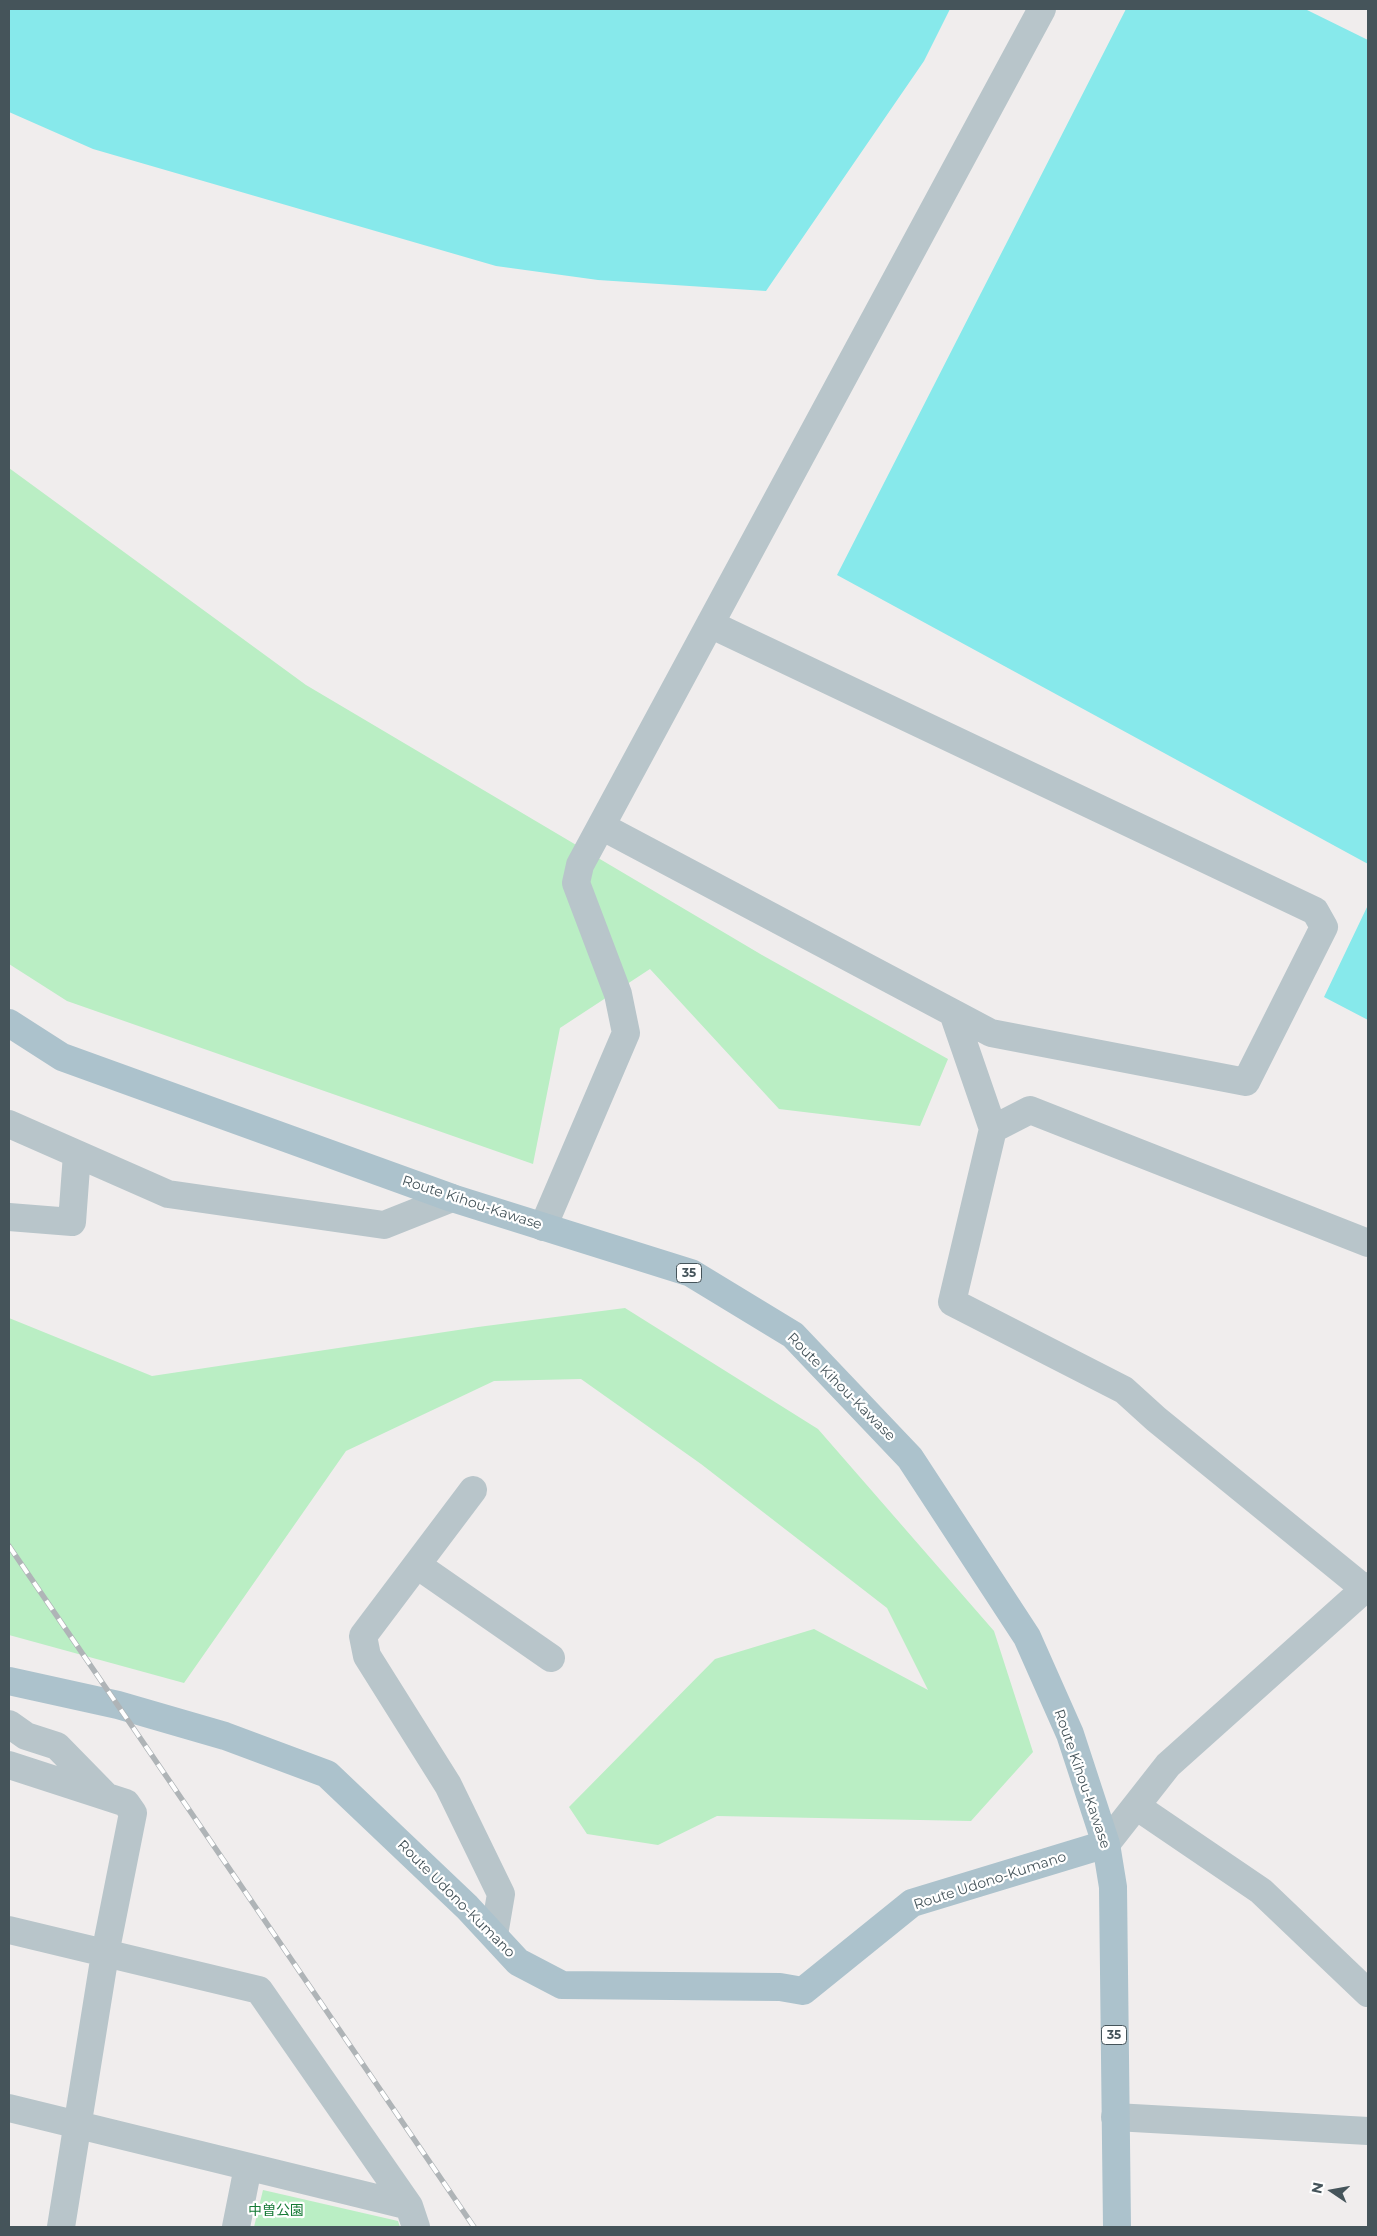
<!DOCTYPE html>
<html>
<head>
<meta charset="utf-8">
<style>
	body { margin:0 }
	#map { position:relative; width:1377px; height:2236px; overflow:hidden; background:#f0eded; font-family:Montserrat,sans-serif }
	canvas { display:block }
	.frame { position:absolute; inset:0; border:10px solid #45545a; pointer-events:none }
	.north { position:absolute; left:1307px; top:2166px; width:50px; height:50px; -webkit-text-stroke:4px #fff; paint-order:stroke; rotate:282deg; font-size:14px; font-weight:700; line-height:20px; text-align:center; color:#45545a }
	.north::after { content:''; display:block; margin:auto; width:18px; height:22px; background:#45545a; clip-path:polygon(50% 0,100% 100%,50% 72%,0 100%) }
</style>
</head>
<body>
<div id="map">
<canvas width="1377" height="2236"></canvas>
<div class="frame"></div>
<div class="north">N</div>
</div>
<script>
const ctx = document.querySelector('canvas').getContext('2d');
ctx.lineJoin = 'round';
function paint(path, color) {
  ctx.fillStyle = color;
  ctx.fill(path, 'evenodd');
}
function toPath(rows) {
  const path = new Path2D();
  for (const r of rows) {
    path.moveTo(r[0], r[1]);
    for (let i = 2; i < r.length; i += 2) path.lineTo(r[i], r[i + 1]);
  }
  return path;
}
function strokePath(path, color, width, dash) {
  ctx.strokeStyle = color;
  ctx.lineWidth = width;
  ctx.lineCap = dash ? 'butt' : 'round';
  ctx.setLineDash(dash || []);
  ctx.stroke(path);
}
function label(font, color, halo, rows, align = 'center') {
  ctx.font = font + ' Montserrat,"Noto Sans JP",sans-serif';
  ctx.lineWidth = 4.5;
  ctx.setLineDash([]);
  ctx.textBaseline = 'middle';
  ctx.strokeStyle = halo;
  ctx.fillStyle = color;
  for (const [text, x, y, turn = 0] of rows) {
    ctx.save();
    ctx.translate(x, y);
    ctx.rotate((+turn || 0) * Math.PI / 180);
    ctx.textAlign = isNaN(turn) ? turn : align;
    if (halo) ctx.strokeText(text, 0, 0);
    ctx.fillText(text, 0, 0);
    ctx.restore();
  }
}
paint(toPath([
	[9,468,306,685,762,955,948,1059,920,1126,779,1109,650,969,560,1028,533,1164,67,1001,9,964],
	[625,1308,818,1429,994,1631,1033,1752,971,1821,717,1816,658,1845,587,1834,569,1807,715,1659,814,1629,928,1690,887,1608,701,1464,581,1379,494,1381,346,1451,184,1683,9,1635,9,1318,152,1376,478,1327],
	[263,2190,398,2221,400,2227,254,2227]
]), '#baeec4');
paint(toPath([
	[9,9,950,9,924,61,766,291,598,280,496,266,93,149,9,112],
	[1126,9,1305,9,1368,40,1368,864,837,575],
	[1368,905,1368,1020,1324,997]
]), '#87e9eb');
strokePath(toPath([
	[601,826,991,1033,1246,1082,1324,927,1315,911,710,624],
	[953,1013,993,1129,952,1302,1124,1390,1156,1419,1366,1590],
	[9,1124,168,1194,384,1225,452,1198],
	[993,1129,1030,1110,1368,1243],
	[9,1217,72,1222,77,1154],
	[543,1227,626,1033,618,994,576,883,580,865,1042,9],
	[473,1490,363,1636,367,1656,448,1785,501,1894,494,1935],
	[417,1565,551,1658],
	[9,1724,26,1736,57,1746,104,1794],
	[9,1765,126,1803,133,1813,105,1954,61,2227],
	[1136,1806,1261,1891,1368,1993],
	[1106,1844,1168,1765,1368,1586],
	[9,1930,259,1990,409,2206,416,2227],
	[9,2108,409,2206],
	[1115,2117,1368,2131],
	[236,2227,248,2167]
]), '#b8c5ca', 28);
strokePath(toPath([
	[9,1023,62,1057,452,1198,691,1273,793,1335,910,1458,1027,1637,1070,1734,1106,1844,1113,1887,1117,2227],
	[9,1681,118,1705,225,1736,327,1774,467,1907,518,1962,562,1985,780,1987,803,1991,912,1903,1106,1844]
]), '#acc2cc', 28);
const rail = toPath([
	[9,1546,474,2227]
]);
strokePath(rail, '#afb4b7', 5.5);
strokePath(rail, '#fff', 4, [11]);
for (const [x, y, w] of [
	[689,1273,25],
	[1114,2035,25]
]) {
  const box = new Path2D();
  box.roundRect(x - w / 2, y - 9.5, w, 19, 4);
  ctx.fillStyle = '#fff';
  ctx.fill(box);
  strokePath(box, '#45545a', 1);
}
label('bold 12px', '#45545a', null, [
	["35",689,1273],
	["35",1114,2035]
]);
label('14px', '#45545a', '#fff', [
	["Route Kihou-Kawase",472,1203,18],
	["Route Kihou-Kawase",841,1387,45],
	["Route Kihou-Kawase",1082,1779,71],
	["Route Udono-Kumano",990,1881,-18],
	["Route Udono-Kumano",456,1899,45]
]);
label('14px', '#167b36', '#fff', [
	["中曽公園",276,2211]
]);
</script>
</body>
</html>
